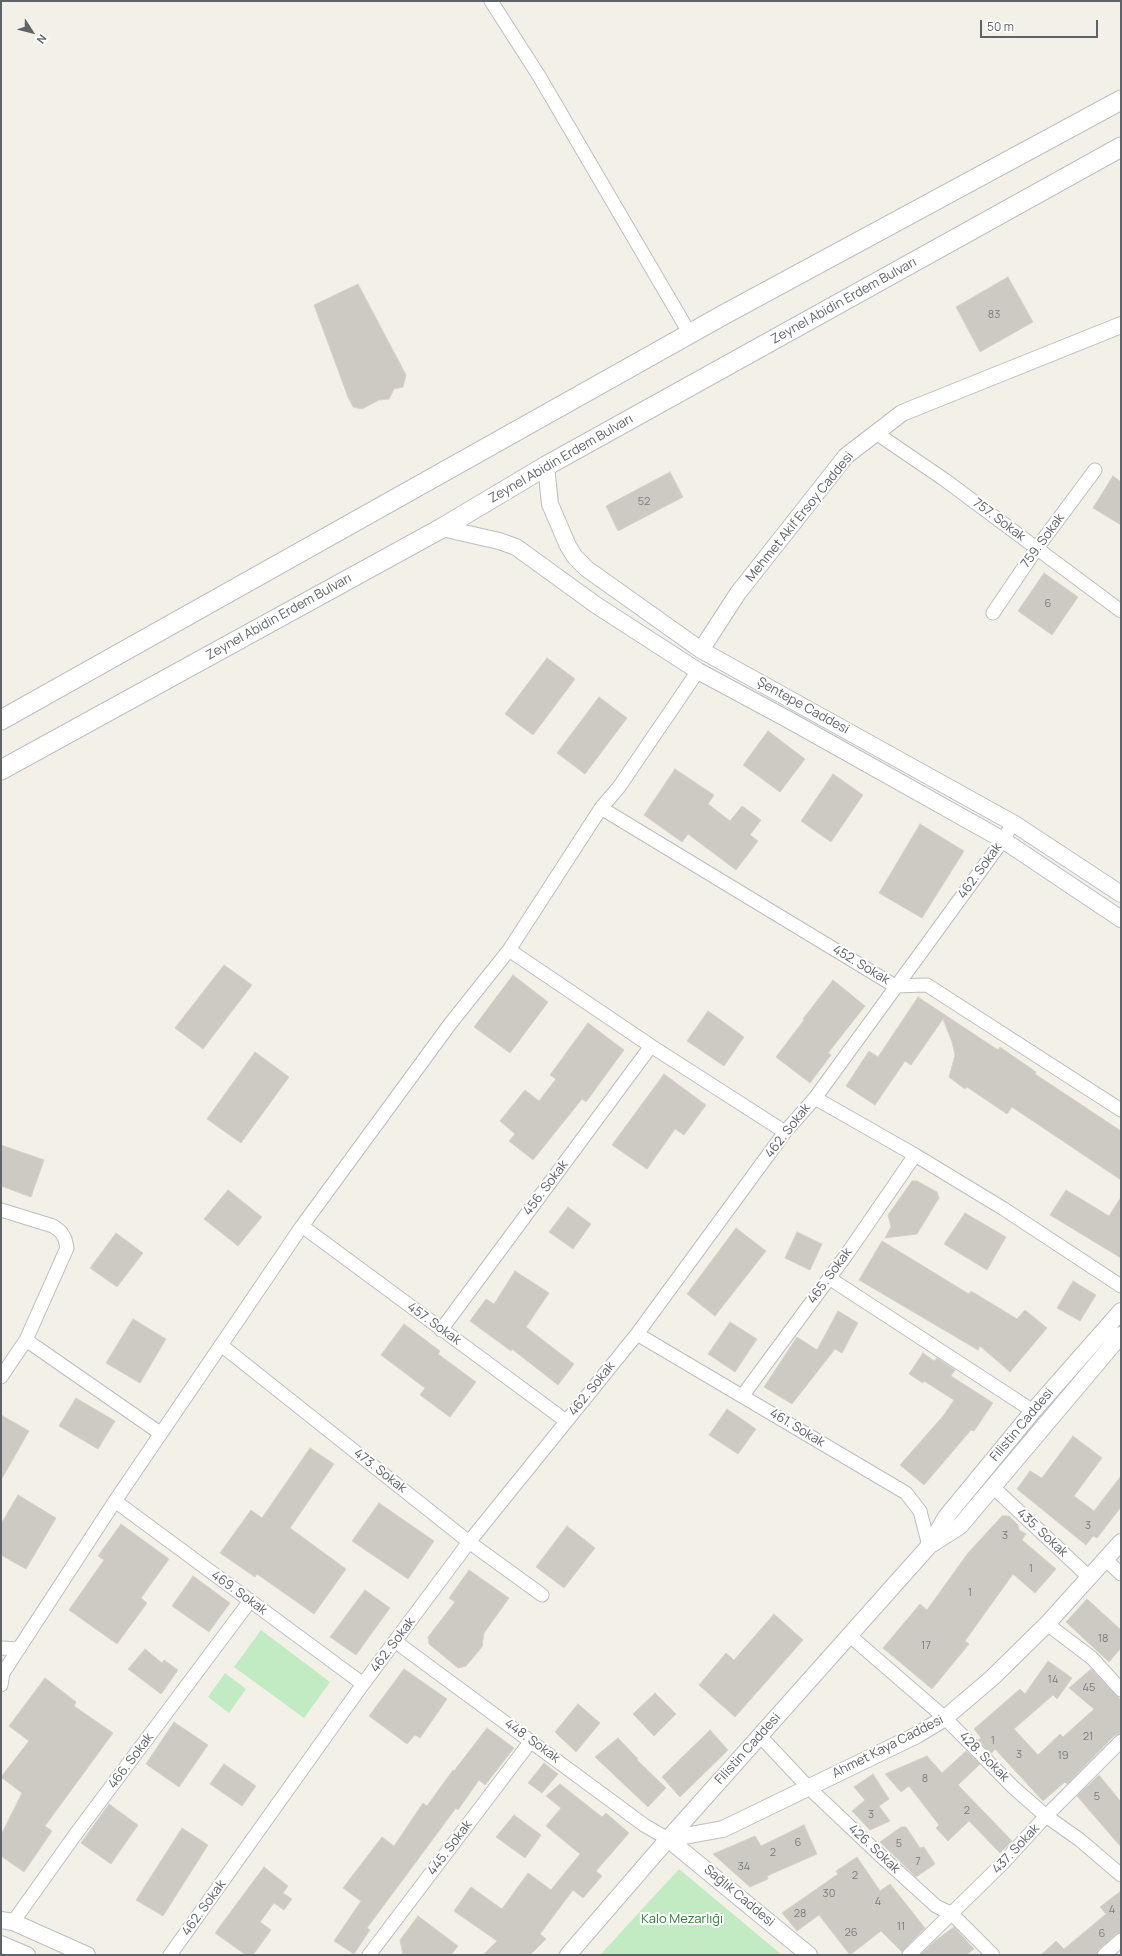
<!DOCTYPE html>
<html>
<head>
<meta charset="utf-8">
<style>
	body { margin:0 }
	#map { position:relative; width:1122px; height:1956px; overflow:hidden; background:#f2f0e7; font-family:Manrope,sans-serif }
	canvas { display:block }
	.frame { position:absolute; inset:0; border:2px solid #5e6269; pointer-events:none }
	.north { position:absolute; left:12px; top:12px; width:40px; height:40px; -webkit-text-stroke:3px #fff; paint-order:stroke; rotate:126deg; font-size:11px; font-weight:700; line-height:16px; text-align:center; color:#5e6269 }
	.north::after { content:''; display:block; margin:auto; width:14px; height:18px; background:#5e6269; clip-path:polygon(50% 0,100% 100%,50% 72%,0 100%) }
	.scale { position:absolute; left:980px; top:20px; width:118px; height:18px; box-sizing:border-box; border:2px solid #5e6269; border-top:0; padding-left:5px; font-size:12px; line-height:14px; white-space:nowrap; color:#5e6269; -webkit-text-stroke:3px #fff; paint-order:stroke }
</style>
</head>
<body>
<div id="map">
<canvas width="1122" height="1956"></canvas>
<div class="frame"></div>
<div class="north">N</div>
<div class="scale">50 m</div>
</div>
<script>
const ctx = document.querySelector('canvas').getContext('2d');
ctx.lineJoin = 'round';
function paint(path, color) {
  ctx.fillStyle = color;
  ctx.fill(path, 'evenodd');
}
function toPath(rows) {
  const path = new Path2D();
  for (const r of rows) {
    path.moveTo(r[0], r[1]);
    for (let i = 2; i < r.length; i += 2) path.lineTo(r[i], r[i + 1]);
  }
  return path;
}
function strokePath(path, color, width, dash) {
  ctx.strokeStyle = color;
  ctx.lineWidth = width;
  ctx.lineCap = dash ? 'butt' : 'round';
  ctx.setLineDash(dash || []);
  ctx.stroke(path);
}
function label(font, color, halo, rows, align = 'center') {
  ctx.font = font + ' Manrope,sans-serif';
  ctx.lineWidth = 4;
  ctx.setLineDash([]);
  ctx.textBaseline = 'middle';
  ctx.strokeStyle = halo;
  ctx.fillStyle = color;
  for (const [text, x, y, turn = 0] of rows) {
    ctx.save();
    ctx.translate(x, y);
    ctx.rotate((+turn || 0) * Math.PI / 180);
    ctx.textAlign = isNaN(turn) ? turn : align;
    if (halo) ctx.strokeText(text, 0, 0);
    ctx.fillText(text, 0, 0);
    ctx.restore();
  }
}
paint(toPath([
	[261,1630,330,1682,304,1718,234,1667],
	[225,1673,246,1689,229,1713,208,1697],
	[679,1869,782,1955,600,1955]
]), '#c2ebc4');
const building = toPath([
	[1008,277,1033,322,980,352,956,307,1008,277],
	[358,284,406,375,403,387,394,389,389,399,379,400,362,409,353,407,348,397,314,305,358,284],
	[670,472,683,497,618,531,606,506,670,472],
	[1113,476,1121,482,1121,525,1093,508,1113,476],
	[1044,573,1078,597,1052,635,1018,611,1044,573],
	[547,658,575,679,533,735,505,714,547,658],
	[599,697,627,718,585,774,557,753,599,697],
	[768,731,805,759,780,792,743,765,768,731],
	[675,769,714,795,708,804,730,821,742,806,761,820,750,835,758,841,736,870,688,834,682,842,644,815,675,769],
	[833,774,863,795,831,842,801,821,833,774],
	[920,824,964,851,922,918,879,893,920,824],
	[224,965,252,985,203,1049,175,1028,224,965],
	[513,975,548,1002,510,1053,474,1027,513,975],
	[833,980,865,1006,828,1053,831,1055,810,1083,776,1057,804,1020,803,1019,833,980],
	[918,997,998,1050,1000,1047,1036,1072,1035,1074,1121,1131,1121,1180,1012,1107,1007,1114,967,1087,965,1089,949,1077,955,1055,952,1042,943,1019,911,1065,905,1061,875,1105,846,1086,869,1051,878,1057,918,997],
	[708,1011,744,1037,724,1066,687,1041,708,1011],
	[588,1023,624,1050,586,1102,582,1099,533,1160,509,1141,515,1134,500,1121,525,1090,539,1101,556,1079,550,1075,588,1023],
	[255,1052,289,1077,241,1143,207,1119,255,1052],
	[664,1074,706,1105,684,1135,675,1129,647,1169,612,1145,664,1074],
	[1,1145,44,1160,31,1197,1,1186,1,1145],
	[912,1181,917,1181,937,1192,939,1198,917,1234,885,1238,891,1227,888,1215,912,1181],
	[228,1190,262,1217,238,1246,204,1219,228,1190],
	[1066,1190,1109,1216,1121,1197,1121,1258,1050,1215,1066,1190],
	[568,1207,591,1224,573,1249,549,1232,568,1207],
	[965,1213,1006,1237,987,1270,944,1244,965,1213],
	[736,1228,766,1251,715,1316,687,1294,736,1228],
	[797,1232,822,1244,810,1270,785,1258,797,1232],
	[116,1233,143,1253,117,1287,90,1268,116,1233],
	[882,1241,969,1294,971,1291,1017,1319,1025,1310,1047,1328,1010,1372,980,1346,978,1350,859,1280,882,1241],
	[515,1271,549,1293,526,1327,574,1364,558,1385,512,1349,511,1351,470,1321,486,1299,494,1304,515,1271],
	[1073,1281,1096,1295,1080,1321,1057,1308,1073,1281],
	[838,1311,858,1323,842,1353,835,1349,792,1404,764,1387,797,1337,817,1350,838,1311],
	[133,1319,166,1339,140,1383,106,1363,133,1319],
	[730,1322,757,1339,735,1372,708,1354,730,1322],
	[404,1324,440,1351,438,1354,476,1382,450,1417,420,1395,425,1388,381,1355,404,1324],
	[923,1353,934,1361,937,1358,955,1370,951,1376,993,1403,974,1431,971,1430,924,1485,900,1465,944,1415,954,1400,924,1381,923,1383,909,1374,923,1353],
	[76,1398,115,1421,98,1449,59,1426,76,1398],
	[727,1409,756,1429,738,1454,709,1435,727,1409],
	[1,1415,29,1431,1,1480,1,1415],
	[1073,1436,1102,1458,1074,1496,1094,1511,1121,1476,1121,1507,1097,1538,1093,1536,1086,1545,1017,1489,1030,1471,1042,1478,1073,1436],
	[310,1448,334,1464,290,1528,346,1569,314,1614,257,1574,255,1577,220,1553,251,1510,262,1518,310,1448],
	[18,1495,56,1518,26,1569,1,1555,1,1524,18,1495],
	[379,1503,434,1541,408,1579,352,1541,379,1503],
	[1002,1516,1009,1516,1018,1525,1019,1530,1026,1534,1022,1540,1056,1569,1035,1593,1013,1574,965,1641,969,1644,932,1689,883,1648,920,1604,927,1610,968,1553,1002,1516],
	[121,1524,169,1559,141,1598,147,1603,117,1644,69,1610,104,1560,98,1556,121,1524],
	[567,1526,595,1548,564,1588,536,1567,567,1526],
	[469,1570,509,1598,484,1633,482,1647,466,1666,458,1668,429,1644,428,1637,455,1602,449,1598,469,1570],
	[193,1576,230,1603,209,1632,172,1606,193,1576],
	[365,1590,390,1608,356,1655,330,1637,365,1590],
	[1087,1599,1121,1630,1121,1648,1109,1662,1066,1622,1087,1599],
	[774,1614,803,1640,735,1717,699,1685,726,1653,734,1660,774,1614],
	[145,1649,162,1663,164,1660,178,1670,161,1694,128,1669,145,1649],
	[1048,1661,1072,1678,1057,1699,1053,1695,1014,1729,1038,1755,1060,1734,1063,1737,1094,1709,1069,1688,1091,1669,1121,1700,1121,1733,1115,1735,1067,1784,1065,1782,1043,1801,995,1749,991,1754,978,1740,981,1738,974,1729,1020,1689,1025,1694,1048,1661],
	[404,1669,447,1699,420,1738,415,1735,407,1744,369,1716,404,1669],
	[45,1678,76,1702,74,1706,113,1733,45,1826,52,1831,24,1872,1,1856,2,1833,22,1793,1,1777,29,1741,9,1726,45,1678],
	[655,1693,676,1714,654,1736,633,1714,655,1693],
	[578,1704,600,1723,576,1752,555,1732,578,1704],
	[174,1722,208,1745,179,1787,146,1764,174,1722],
	[487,1728,514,1748,485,1785,479,1780,458,1810,456,1808,367,1928,370,1930,354,1954,334,1941,361,1901,343,1888,382,1837,394,1846,423,1803,427,1806,453,1770,454,1771,487,1728],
	[710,1730,728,1750,680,1797,662,1777,710,1730],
	[618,1738,638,1759,637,1760,666,1788,648,1807,595,1757,618,1738],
	[966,1751,980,1764,958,1785,1012,1841,1000,1853,969,1821,948,1841,936,1828,939,1825,909,1786,901,1792,885,1774,927,1756,942,1773,966,1751],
	[544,1763,558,1774,542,1793,528,1783,544,1763],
	[224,1764,256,1786,242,1806,210,1784,224,1764],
	[873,1774,889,1799,879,1806,890,1821,870,1830,852,1811,865,1800,854,1787,873,1774],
	[1099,1775,1121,1802,1121,1847,1077,1796,1099,1775],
	[560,1784,602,1817,606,1813,629,1833,596,1871,602,1876,583,1898,573,1890,540,1934,546,1939,530,1955,483,1955,497,1941,454,1911,471,1887,502,1909,528,1873,551,1890,580,1854,546,1826,561,1808,546,1796,560,1784],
	[109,1804,138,1825,111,1864,81,1843,109,1804],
	[514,1815,541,1835,525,1858,496,1837,514,1815],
	[804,1825,817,1854,767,1876,768,1879,750,1887,713,1854,755,1836,761,1846,804,1825],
	[901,1827,906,1827,920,1848,924,1847,935,1864,916,1877,880,1842,901,1827],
	[182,1828,208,1845,163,1916,136,1900,182,1828],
	[857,1857,880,1891,890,1884,925,1928,902,1952,881,1931,850,1955,819,1915,797,1931,782,1913,838,1874,836,1871,857,1857],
	[264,1867,288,1886,283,1893,292,1899,284,1910,274,1903,260,1922,271,1930,253,1955,246,1955,215,1933,264,1867],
	[1121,1891,1121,1932,1116,1934,1099,1949,1096,1955,1041,1955,1056,1941,1064,1949,1106,1914,1100,1907,1121,1891],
	[418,1916,458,1946,451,1955,403,1955,400,1940,418,1916],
	[954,1927,974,1949,966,1955,920,1955,935,1941,954,1927]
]);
paint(building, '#cdcac4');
strokePath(building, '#d7d2c5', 1);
const minor = toPath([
	[491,1,539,76,690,334],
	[876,433,945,480,1121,611],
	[993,613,1037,548,1095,470],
	[601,808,895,986,927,985,1121,1110],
	[509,950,651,1046,785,1132],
	[815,1098,915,1155,1004,1209,1121,1286],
	[1,1210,53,1226,61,1232,65,1239,67,1248,26,1340,1,1377],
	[302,1226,566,1421],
	[829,1278,1033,1411],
	[441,1330,651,1046],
	[637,1334,906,1493,920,1511,929,1546],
	[26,1340,160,1433],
	[221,1345,469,1542,542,1595],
	[743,1395,847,1254,915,1155],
	[993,1487,1090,1578],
	[115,1501,363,1684],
	[1106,1560,1121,1574],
	[1047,1624,1092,1658,1121,1690],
	[849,1635,945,1718,1014,1788,1046,1816,1080,1840,1121,1875],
	[396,1642,644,1825,668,1839],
	[1,1648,19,1649],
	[1,1685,3,1673,115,1501,302,1226,450,1024,509,950,601,808,619,787,698,671],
	[760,1736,808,1787,882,1857,936,1906,952,1914,993,1955],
	[13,1922,75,1835,250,1601],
	[170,1955,363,1684,469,1542,637,1334,785,1132,815,1098,1003,840,1013,823],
	[369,1955,531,1741],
	[909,1955,1003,1863,1046,1816,1121,1741],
	[1104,1955,1121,1940]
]);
const tertiary = toPath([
	[546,466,550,504,568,546,575,557,587,569,701,650,1013,823,1121,894],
	[442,528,499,541,516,547,596,605,698,671,789,720,1003,840,1121,919],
	[701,650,738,593,846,456,902,413,1121,325],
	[932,1544,960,1526,1121,1335],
	[668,1839,723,1829,917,1735,945,1718,992,1678,1047,1624,1121,1542],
	[668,1839,809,1955],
	[1,1920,13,1922,87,1955],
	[1,1944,27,1955],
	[568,1955,668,1839,929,1546,946,1517,1033,1411,1121,1311]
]);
const secondary = toPath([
	[1,720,725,314,1121,100],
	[1,770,442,528,546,466,1121,147]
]);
strokePath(minor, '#bbbec3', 15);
strokePath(tertiary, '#bbbec3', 18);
strokePath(secondary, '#bcbfc6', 21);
strokePath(minor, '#fff', 13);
strokePath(tertiary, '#fff', 16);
strokePath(secondary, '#fff', 19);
label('11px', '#7a7c80', null, [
	["83",994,315],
	["52",644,502],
	["6",1048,604],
	["3",1088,1526],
	["3",1005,1536],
	["1",1031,1569],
	["1",970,1593],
	["18",1103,1639],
	["17",926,1646],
	["14",1053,1680],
	["45",1089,1688],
	["21",1088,1737],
	["1",993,1741],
	["3",1019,1755],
	["19",1063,1756],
	["8",925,1779],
	["5",1097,1797],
	["2",967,1811],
	["3",871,1815],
	["6",798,1843],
	["5",899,1844],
	["2",773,1853],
	["7",918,1862],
	["34",744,1867],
	["2",855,1876],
	["30",829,1894],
	["4",878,1902],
	["4",1112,1910],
	["28",800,1914],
	["11",901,1927],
	["26",851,1933],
	["6",1102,1934]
]);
label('13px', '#5e6269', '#fff', [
	["Zeynel Abidin Erdem Bulvarı",844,301,-29],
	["Zeynel Abidin Erdem Bulvarı",561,459,-30],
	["Mehmet Akif Ersoy Caddesi",800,517,-51],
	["757. Sokak",999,520,37],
	["759. Sokak",1043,541,-54],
	["Zeynel Abidin Erdem Bulvarı",279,617,-29],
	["Şentepe Caddesi",803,706,29],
	["462. Sokak",980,871,-54],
	["452. Sokak",861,965,31],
	["462. Sokak",788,1131,-52],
	["456. Sokak",546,1188,-53],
	["465. Sokak",830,1276,-54],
	["457. Sokak",434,1324,36],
	["462. Sokak",592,1389,-51],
	["Filistin Caddesi",1022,1425,-50],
	["461. Sokak",797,1428,31],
	["473. Sokak",380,1471,38],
	["435. Sokak",1042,1533,43],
	["469. Sokak",239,1593,36],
	["462. Sokak",393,1645,-53],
	["448. Sokak",532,1741,36],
	["Ahmet Kaya Caddesi",888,1747,-27],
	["Filistin Caddesi",748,1749,-48],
	["428. Sokak",984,1757,45],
	["466. Sokak",131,1761,-53],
	["445. Sokak",450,1848,-53],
	["426. Sokak",874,1849,43],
	["437. Sokak",1016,1849,-47],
	["Sağlık Caddesi",739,1896,40],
	["462. Sokak",204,1908,-54]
]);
label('13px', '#2c8134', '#fff', [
	["Kalo Mezarlığı",682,1919]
]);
</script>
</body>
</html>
